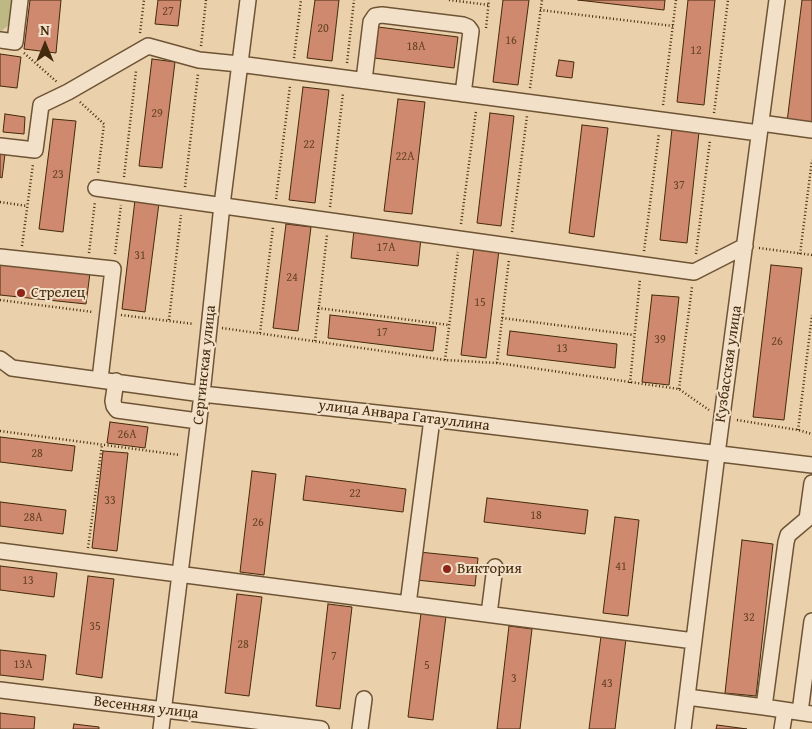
<!DOCTYPE html>
<html>
<head>
<meta charset="utf-8">
<style>
	body { margin:0 }
	#map { position:relative; width:812px; height:729px; overflow:hidden; background:#ebd0ac; font-family:"Gentium Book Plus",serif }
	canvas { display:block }
	.north { position:absolute; left:20px; top:20px; width:50px; height:50px; -webkit-text-stroke:4px #f2e0c9; paint-order:stroke; rotate:0deg; font-size:14px; font-weight:700; line-height:20px; text-align:center; color:#442a0c }
	.north::after { content:''; display:block; margin:auto; width:18px; height:22px; background:#442a0c; clip-path:polygon(50% 0,100% 100%,50% 72%,0 100%) }
</style>
</head>
<body>
<div id="map">
<canvas width="812" height="729"></canvas>
<div class="north">N</div>
</div>
<script>
const ctx = document.querySelector('canvas').getContext('2d');
ctx.lineJoin = 'round';
function paint(path, color) {
  ctx.fillStyle = color;
  ctx.fill(path, 'evenodd');
}
function toPath(rows) {
  const path = new Path2D();
  for (const r of rows) {
    path.moveTo(r[0], r[1]);
    for (let i = 2; i < r.length; i += 2) path.lineTo(r[i], r[i + 1]);
  }
  return path;
}
function strokePath(path, color, width, dash) {
  ctx.strokeStyle = color;
  ctx.lineWidth = width;
  ctx.lineCap = dash ? 'butt' : 'round';
  ctx.setLineDash(dash || []);
  ctx.stroke(path);
}
function label(font, color, halo, rows, align = 'center') {
  ctx.font = font + ' "Gentium Book Plus",serif';
  ctx.lineWidth = 4;
  ctx.setLineDash([]);
  ctx.textBaseline = 'middle';
  ctx.strokeStyle = halo;
  ctx.fillStyle = color;
  for (const [text, x, y, turn = 0] of rows) {
    ctx.save();
    ctx.translate(x, y);
    ctx.rotate((+turn || 0) * Math.PI / 180);
    ctx.textAlign = isNaN(turn) ? turn : align;
    if (halo) ctx.strokeText(text, 0, 0);
    ctx.fillText(text, 0, 0);
    ctx.restore();
  }
}
paint(toPath([
	[0,0,12,0,9,25,0,32]
]), '#beb984');
const building = toPath([
	[30,0,61,0,56,53,24,49,30,0],
	[158,0,181,0,178,26,155,24,158,0],
	[315,0,339,0,332,61,307,58,315,0],
	[503,0,529,0,518,85,493,82,503,0],
	[578,0,665,0,664,10,578,0],
	[688,0,715,0,704,105,677,102,688,0],
	[802,0,812,0,812,125,787,122,802,0],
	[378,27,458,37,454,68,374,58,378,27],
	[0,54,21,57,17,88,0,86,0,54],
	[152,59,175,62,162,168,139,166,152,59],
	[559,60,574,62,572,78,556,76,559,60],
	[303,87,329,90,315,203,289,200,303,87],
	[398,99,425,102,412,214,384,211,398,99],
	[490,113,514,116,501,226,477,223,490,113],
	[5,114,25,117,24,134,3,132,5,114],
	[53,119,76,121,63,232,39,229,53,119],
	[582,125,608,128,594,237,569,233,582,125],
	[672,129,699,132,687,243,660,240,672,129],
	[0,153,5,154,2,178,0,177,0,153],
	[135,200,159,203,145,312,122,309,135,200],
	[286,224,311,227,298,331,273,328,286,224],
	[354,230,421,238,418,266,351,258,354,230],
	[474,247,499,250,486,358,461,355,474,247],
	[0,263,90,273,86,304,0,295,0,263],
	[771,265,802,268,784,420,753,417,771,265],
	[652,295,679,297,669,385,642,382,652,295],
	[330,315,436,327,433,351,328,338,330,315],
	[510,331,617,344,615,368,507,355,510,331],
	[110,422,148,427,145,448,107,443,110,422],
	[0,437,75,446,72,471,0,462,0,437],
	[103,451,128,453,117,551,92,548,103,451],
	[252,471,276,474,264,575,240,572,252,471],
	[306,476,406,489,403,512,303,500,306,476],
	[487,498,588,510,585,534,484,522,487,498],
	[0,502,66,510,63,534,0,526,0,502],
	[615,517,639,520,628,616,603,613,615,517],
	[742,540,773,544,756,696,725,693,742,540],
	[419,552,478,558,475,586,416,580,419,552],
	[0,566,57,573,54,597,0,590,0,566],
	[88,576,114,579,102,678,76,674,88,576],
	[237,594,262,597,249,696,225,693,237,594],
	[328,604,352,607,340,709,316,706,328,604],
	[421,613,446,616,433,720,408,717,421,613],
	[509,626,532,629,520,729,497,729,509,626],
	[601,636,626,639,615,729,589,729,601,636],
	[0,650,46,655,43,680,0,675,0,650],
	[0,713,35,717,34,729,0,729,0,713],
	[74,724,99,727,99,729,73,729,74,724],
	[717,725,747,729,716,729,717,725]
]);
paint(building, '#ce896e');
strokePath(building, '#442a0c', 1);
const minor = toPath([
	[0,40,15,42,20,0],
	[364,80,371,22,375,16,382,15,463,25,468,27,471,31,463,94],
	[761,123,812,130],
	[0,146,35,150,41,105,68,92,148,46,199,60,239,64,759,133],
	[96,188,694,272,745,246],
	[0,257,113,269,100,379],
	[0,359,12,368,202,394,432,419,812,465],
	[116,381,113,401,114,406,117,410,198,421],
	[0,551,694,641],
	[408,604,432,419],
	[489,614,495,567],
	[0,690,321,729],
	[687,697,764,707,786,542,788,535,807,519,812,483],
	[764,707,812,714],
	[800,712,812,621],
	[161,729,202,394,222,205,248,0],
	[360,729,364,699],
	[683,729,717,454,777,0],
	[782,729,785,710]
]);
strokePath(minor, '#6e5434', 18);
strokePath(toPath([
	[449,0,489,5],
	[540,10,673,26],
	[486,28,489,0],
	[140,33,144,0],
	[201,46,206,0],
	[24,53,57,82],
	[294,58,301,0],
	[347,63,354,0],
	[530,88,542,0],
	[80,102,104,124,98,173],
	[663,105,676,0],
	[714,113,728,0],
	[124,177,136,71],
	[185,187,198,74],
	[276,199,290,86],
	[0,202,27,206],
	[330,207,343,93],
	[461,224,476,111],
	[512,232,527,116],
	[22,246,33,164],
	[759,248,812,255],
	[644,251,659,133],
	[89,253,95,201],
	[115,254,121,205],
	[696,254,710,140],
	[800,254,812,160],
	[0,300,93,312],
	[318,308,449,325],
	[121,315,194,324],
	[502,318,634,335],
	[169,320,181,215],
	[222,328,445,360,497,363,679,389,709,410],
	[260,333,273,227],
	[315,341,327,235],
	[445,360,458,252],
	[497,363,509,259],
	[630,383,640,279],
	[679,389,692,287],
	[737,420,798,430,812,434],
	[798,430,812,315],
	[0,431,180,455],
	[88,548,102,445]
]), '#442a0c', 2.5, [1, 2.5]);
strokePath(minor, '#f2e0c9', 15);
for (const [x, y, r, color] of [
	[21,293,5,"#8f2418"],
	[447,569,5,"#8f2418"]
]) {
  const dot = new Path2D();
  dot.arc(x, y, r, 0, 2 * Math.PI);
  ctx.fillStyle = color;
  ctx.fill(dot);
  strokePath(dot, '#f2e0c9', 2);
}
label('12px', '#664224', null, [
	["27",168,12],
	["20",323,29],
	["16",511,41],
	["18А",416,47],
	["12",696,51],
	["29",157,114],
	["22",309,145],
	["22А",405,157],
	["23",58,175],
	["37",679,186],
	["17А",386,248],
	["31",140,256],
	["24",292,278],
	["15",480,303],
	["17",382,333],
	["39",660,340],
	["26",777,342],
	["13",562,349],
	["26А",127,435],
	["28",37,454],
	["22",355,494],
	["33",110,501],
	["18",536,516],
	["28А",33,518],
	["26",258,523],
	["41",621,567],
	["13",28,581],
	["32",749,618],
	["35",95,627],
	["28",243,645],
	["7",334,657],
	["13А",23,665],
	["5",427,666],
	["3",514,679],
	["43",607,684]
]);
label('15px', '#442a0c', '#f2e0c9', [
	["Стрелец",31,293],
	["Виктория",457,569]
], 'left');
label('15px', '#442a0c', '#f2e0c9', [
	["Кузбасская улица",729,364,-82],
	["Сергинская улица",205,365,-84],
	["улица Анвара Гатауллина",404,416,7],
	["Весенняя улица",146,708,7]
]);
</script>
</body>
</html>
